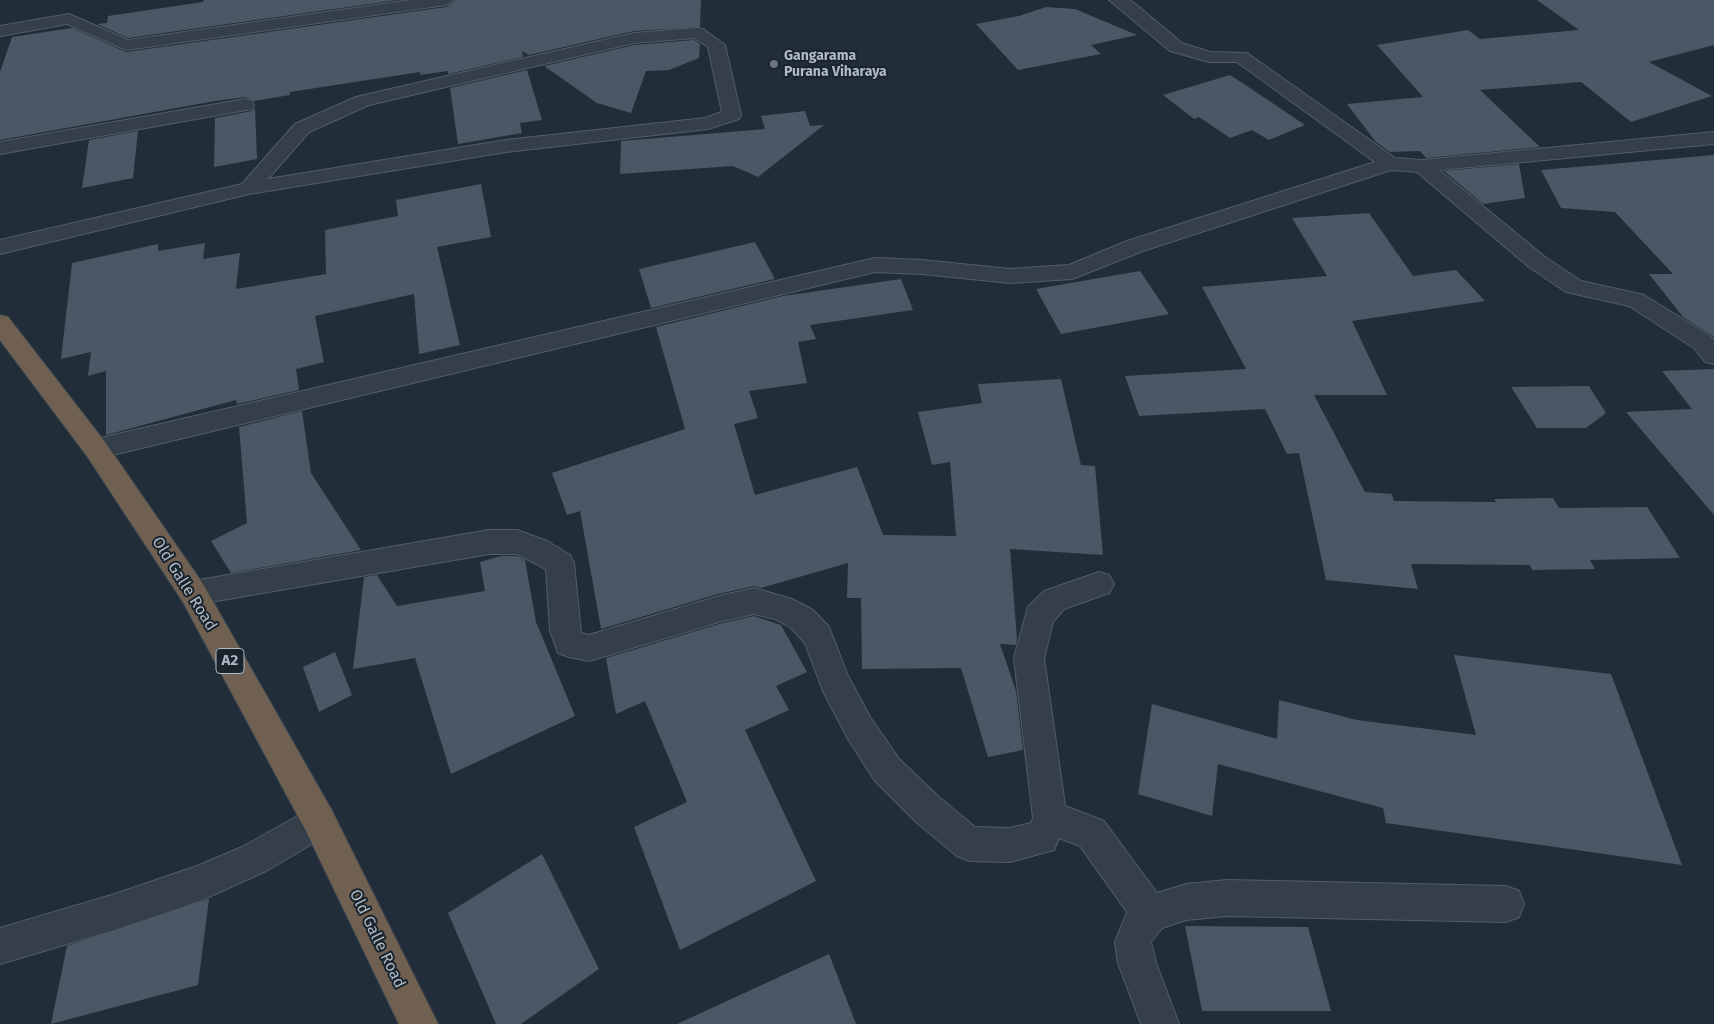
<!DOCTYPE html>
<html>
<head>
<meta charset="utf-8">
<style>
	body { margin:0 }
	canvas { display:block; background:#212d38 }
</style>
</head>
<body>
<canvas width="1714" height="1024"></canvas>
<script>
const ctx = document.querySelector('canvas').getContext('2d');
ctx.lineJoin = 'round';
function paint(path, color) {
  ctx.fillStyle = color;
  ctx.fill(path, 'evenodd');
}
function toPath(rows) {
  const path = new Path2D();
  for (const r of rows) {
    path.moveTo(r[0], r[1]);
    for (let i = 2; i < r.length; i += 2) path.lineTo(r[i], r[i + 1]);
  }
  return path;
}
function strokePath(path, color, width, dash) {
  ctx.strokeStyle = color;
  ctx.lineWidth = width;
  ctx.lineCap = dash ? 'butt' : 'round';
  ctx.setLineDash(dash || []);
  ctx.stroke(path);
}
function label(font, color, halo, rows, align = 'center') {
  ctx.font = font + ' "Fira Sans",sans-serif';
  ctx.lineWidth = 4;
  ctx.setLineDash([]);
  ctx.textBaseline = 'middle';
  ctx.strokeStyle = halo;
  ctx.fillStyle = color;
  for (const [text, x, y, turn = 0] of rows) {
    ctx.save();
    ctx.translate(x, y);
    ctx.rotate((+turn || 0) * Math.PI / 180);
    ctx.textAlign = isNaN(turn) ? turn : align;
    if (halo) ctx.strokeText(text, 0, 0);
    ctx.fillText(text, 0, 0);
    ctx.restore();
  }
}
paint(toPath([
	[204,0,398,0,128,38,97,24,107,23,108,16,203,2],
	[456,0,701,0,700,27,634,31,529,55,522,51,523,57,448,74,448,71,420,75,420,72,290,92,290,95,254,101,245,97,215,101,0,140,0,72,12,37,72,28,126,52,446,7],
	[1537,0,1714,0,1714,45,1649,62,1712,96,1631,122,1581,82,1480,90,1540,147,1426,158,1420,151,1390,152,1376,142,1347,104,1423,97,1377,45,1468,30,1480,39,1579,30],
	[1046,7,1075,9,1137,35,1091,45,1101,54,1018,70,976,24,1019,16],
	[694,40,700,44,699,58,669,70,646,71,631,113,597,103,544,66,634,45],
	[527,70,542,120,520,123,522,133,458,144,450,88],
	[1230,75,1250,88,1305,125,1269,140,1252,130,1230,138,1199,117,1194,119,1163,95],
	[255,108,257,159,214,167,215,118,252,111],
	[805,111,810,126,824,125,758,177,733,166,620,174,621,141,765,129,761,116],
	[138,131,133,178,82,188,89,140],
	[1714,155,1714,337,1683,317,1649,274,1673,274,1615,212,1561,208,1541,170],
	[1519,164,1525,198,1483,204,1444,171],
	[481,184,491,237,437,247,460,345,419,354,414,294,315,316,324,362,296,369,299,390,237,404,236,400,106,435,106,371,88,376,91,352,61,359,72,263,158,244,158,251,205,243,203,259,240,253,236,289,326,274,325,230,398,216,396,200],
	[1369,213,1413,276,1456,270,1485,301,1352,321,1387,395,1314,395,1365,492,1392,494,1394,501,1496,502,1494,499,1553,498,1559,508,1647,507,1680,558,1590,560,1595,569,1532,570,1530,565,1411,564,1418,589,1326,580,1299,453,1287,454,1265,409,1139,416,1125,376,1246,369,1202,287,1327,276,1292,218],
	[755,242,775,279,651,308,639,269],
	[1140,271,1169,314,1061,334,1036,289],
	[901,279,913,310,810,325,816,339,798,342,807,383,749,391,758,418,734,424,755,495,857,467,883,535,956,536,950,462,932,465,918,412,982,403,978,384,1061,379,1081,465,1095,466,1103,555,1010,549,1017,640,1016,645,1000,644,1016,691,1023,750,988,757,961,668,862,669,861,598,847,598,848,563,761,588,754,586,718,594,601,629,580,511,567,515,552,473,685,429,656,327,783,296],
	[1714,369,1714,515,1626,412,1692,409,1662,371],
	[1589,386,1606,413,1586,428,1537,428,1511,387],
	[302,411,311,473,361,550,231,573,211,541,247,523,239,427],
	[501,556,517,556,525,560,536,622,575,716,451,774,415,658,353,669,364,577,377,575,397,606,485,591,480,562],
	[754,616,781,625,807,672,776,686,789,710,745,730,816,881,680,950,634,827,687,802,645,701,616,714,606,658,719,624],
	[335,652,352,695,319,712,303,667],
	[1454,655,1611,674,1682,865,1386,823,1383,808,1218,764,1212,816,1138,794,1152,704,1277,739,1279,700,1357,720,1476,735],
	[542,854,599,969,521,1024,496,1024,448,913],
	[209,899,198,985,51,1024,67,946],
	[1185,926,1308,927,1331,1011,1202,1011],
	[829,954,856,1024,677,1024]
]), '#495864');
const minor = toPath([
	[411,0,454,0,446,5,126,50,67,24,0,36,0,26,69,14,128,40,411,0],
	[1109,0,1129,0,1134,3,1182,43,1210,52,1247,53,1395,158,1422,160,1714,132,1714,144,1439,170,1545,257,1581,281,1644,295,1710,336,1714,340,1714,364,1705,362,1694,348,1629,306,1566,292,1529,267,1417,172,1391,170,1143,251,1072,279,1010,283,922,274,875,272,96,459,87,456,83,449,87,442,96,439,875,258,922,260,1010,269,1069,265,1127,241,1375,162,1237,62,1209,62,1170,51,1109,0],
	[697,28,703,29,725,45,741,115,739,119,708,129,506,152,249,194,0,254,0,240,242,184,295,124,356,97,634,33,697,28],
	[694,38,708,47,722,112,705,118,506,140,268,179,309,132,369,105,634,43,694,38],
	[245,99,252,101,254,105,252,109,0,154,0,142,245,99],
	[489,530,517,530,547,541,570,555,574,563,581,633,589,635,719,596,754,588,792,599,813,610,829,627,848,676,870,717,899,759,940,798,975,827,1010,828,1031,823,1033,818,1014,658,1028,607,1044,591,1099,572,1109,575,1114,584,1109,593,1064,609,1053,622,1044,658,1065,806,1104,821,1157,893,1186,884,1227,880,1506,886,1519,891,1524,904,1519,917,1506,922,1227,916,1186,920,1162,928,1151,942,1156,963,1179,1024,1141,1024,1118,963,1115,942,1127,912,1080,846,1059,838,1054,850,1010,862,969,861,957,856,916,822,875,781,848,739,823,691,805,643,791,628,775,619,754,614,719,622,589,661,569,657,558,653,550,631,546,569,517,554,489,554,193,605,183,602,178,593,183,584,193,581,489,530],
	[319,804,331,809,336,821,331,833,266,871,200,901,115,930,0,964,0,928,115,894,197,866,242,847,319,804]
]);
const highway = toPath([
	[0,315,8,317,105,442,203,584,331,809,438,1024,399,1024,307,833,183,602,87,456,0,340,0,315]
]);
strokePath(minor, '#525d66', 2);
strokePath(highway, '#3f4a53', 2);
paint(minor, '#343f49');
paint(highway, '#6f6051');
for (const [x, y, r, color] of [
	[774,64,5,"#6b7280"]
]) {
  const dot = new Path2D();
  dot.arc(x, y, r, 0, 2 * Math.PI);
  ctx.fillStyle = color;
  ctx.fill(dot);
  strokePath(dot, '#1a242d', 2);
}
label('bold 14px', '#afbac5', '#1a242d', [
	["Gangarama",784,56],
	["Purana Viharaya",784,72]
], 'left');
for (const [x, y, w] of [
	[230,661,28]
]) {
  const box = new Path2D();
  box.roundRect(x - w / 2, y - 12.5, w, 25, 4);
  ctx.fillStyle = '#1a242d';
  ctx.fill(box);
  strokePath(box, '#afbac5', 1);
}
label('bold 15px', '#afbac5', null, [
	["A2",230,661]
]);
label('16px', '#afbac5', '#1a242d', [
	["Old Galle Road",184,584,58],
	["Old Galle Road",377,939,64]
]);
</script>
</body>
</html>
